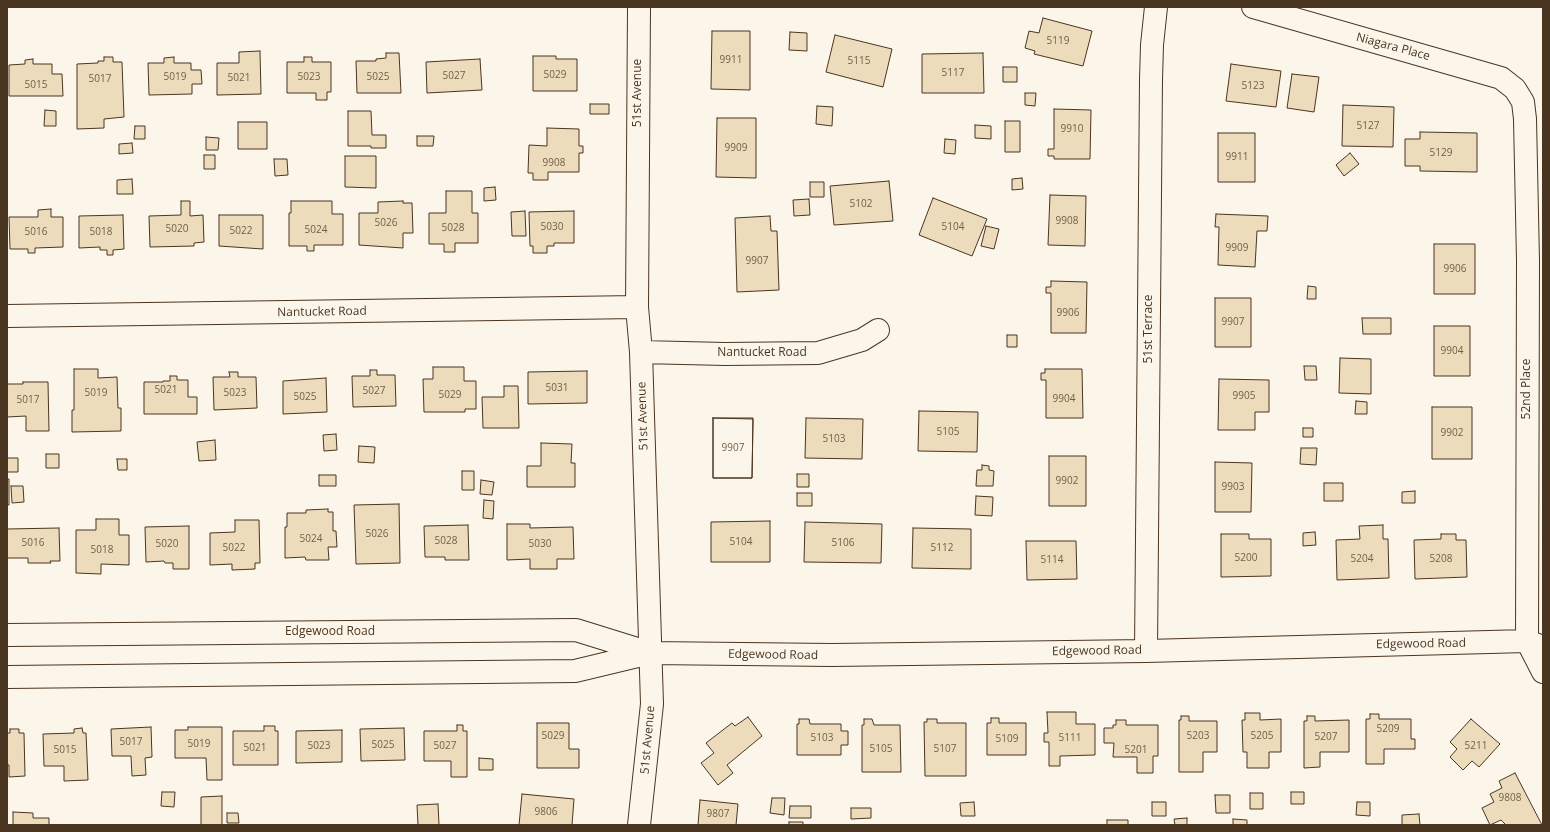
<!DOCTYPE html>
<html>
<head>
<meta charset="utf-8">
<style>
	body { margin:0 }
	#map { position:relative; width:1550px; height:832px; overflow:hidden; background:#fbf6e9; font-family:"Open Sans",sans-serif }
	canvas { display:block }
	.frame { position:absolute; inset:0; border:8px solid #4a3520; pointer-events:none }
</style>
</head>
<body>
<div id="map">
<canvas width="1550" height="832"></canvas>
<div class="frame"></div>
</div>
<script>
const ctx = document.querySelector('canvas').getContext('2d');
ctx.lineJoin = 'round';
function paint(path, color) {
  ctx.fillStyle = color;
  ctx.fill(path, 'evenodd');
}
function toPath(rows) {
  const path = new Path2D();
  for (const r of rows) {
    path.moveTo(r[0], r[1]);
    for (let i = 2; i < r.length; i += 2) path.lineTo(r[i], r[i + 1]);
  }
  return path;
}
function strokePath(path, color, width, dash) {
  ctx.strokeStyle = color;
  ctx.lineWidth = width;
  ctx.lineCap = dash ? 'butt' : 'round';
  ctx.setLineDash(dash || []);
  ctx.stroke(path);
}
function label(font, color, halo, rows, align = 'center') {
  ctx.font = font + ' "Open Sans",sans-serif';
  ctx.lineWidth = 3;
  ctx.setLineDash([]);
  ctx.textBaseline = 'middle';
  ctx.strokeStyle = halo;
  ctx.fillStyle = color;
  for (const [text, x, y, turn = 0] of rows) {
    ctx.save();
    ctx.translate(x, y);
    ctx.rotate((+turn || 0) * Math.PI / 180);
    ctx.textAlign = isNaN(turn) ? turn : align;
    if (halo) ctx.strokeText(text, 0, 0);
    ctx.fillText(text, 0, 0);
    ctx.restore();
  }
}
const building = toPath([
	[1043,18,1092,31,1083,66,1034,54,1035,51,1025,48,1029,31,1039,33,1043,18],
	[712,31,750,31,750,90,711,89,712,31],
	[790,32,807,33,807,51,789,50,790,32],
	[835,35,892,49,883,87,826,72,835,35],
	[260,51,261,94,217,95,217,63,239,63,239,52,260,51],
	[386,53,399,53,401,93,357,93,356,61,376,61,376,59,386,58,386,53],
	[983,53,984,93,922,93,922,54,983,53],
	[533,56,556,56,556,59,577,59,577,91,533,91,533,56],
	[104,57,113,57,113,62,122,62,124,117,104,119,104,128,77,129,77,64,98,63,98,61,104,61,104,57],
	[174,57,174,63,191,63,191,70,201,70,202,84,192,84,192,94,149,95,148,63,164,63,164,58,174,57],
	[304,57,312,57,312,62,331,62,331,92,327,92,327,100,316,100,316,93,287,93,287,62,304,62,304,57],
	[33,59,33,64,52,64,52,74,62,74,63,96,9,96,9,65,25,64,25,60,33,59],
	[480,59,482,90,427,93,426,62,480,59],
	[1231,64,1281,71,1276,107,1226,101,1231,64],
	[1003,67,1017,67,1017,82,1003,82,1003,67],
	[1292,74,1319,77,1314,112,1287,108,1292,74],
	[1025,93,1036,93,1035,106,1025,105,1025,93],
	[590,104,609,104,609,114,590,114,590,104],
	[1343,105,1394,107,1393,147,1342,146,1343,105],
	[817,106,833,107,832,126,816,124,817,106],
	[1054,109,1091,110,1090,159,1054,159,1054,156,1048,156,1048,149,1054,149,1054,109],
	[45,110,56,111,56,126,44,126,45,110],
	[348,111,371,111,372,135,386,135,386,148,371,148,371,146,348,146,348,111],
	[717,118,756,118,756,178,716,177,717,118],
	[1005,121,1020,121,1020,152,1005,152,1005,121],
	[238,122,267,122,267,149,238,149,238,122],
	[975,125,991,126,991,139,975,138,975,125],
	[135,126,145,126,145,139,134,139,135,126],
	[547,128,579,129,579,146,583,146,583,153,579,153,579,172,548,172,548,180,533,180,533,173,528,173,529,145,547,146,547,128],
	[1420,132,1477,133,1477,172,1420,171,1420,166,1405,166,1405,139,1420,139,1420,132],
	[1218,133,1255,133,1255,182,1218,182,1218,133],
	[417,136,434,136,433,146,417,146,417,136],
	[206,137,219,138,218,150,206,150,206,137],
	[945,139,956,140,955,154,944,153,945,139],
	[132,143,133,153,119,154,119,144,132,143],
	[1350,153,1359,164,1344,176,1336,165,1350,153],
	[204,155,215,155,215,169,204,169,204,155],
	[345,156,376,156,376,188,345,187,345,156],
	[274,159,287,159,288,175,275,176,274,159],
	[1022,178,1023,189,1012,190,1012,179,1022,178],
	[132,179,133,194,117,194,117,180,132,179],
	[889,181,893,221,834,225,830,186,889,181],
	[810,182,824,182,824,197,810,197,810,182],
	[495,187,496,200,484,201,484,188,495,187],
	[446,191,472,191,472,213,478,213,478,243,455,243,455,252,444,252,444,244,429,244,429,213,446,213,446,191],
	[1050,195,1086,196,1085,246,1048,245,1050,195],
	[933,198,987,219,972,256,919,235,933,198],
	[809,199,810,215,794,216,793,200,809,199],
	[181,201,190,201,190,216,203,215,204,242,194,243,194,246,150,247,149,216,181,215,181,201],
	[291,201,332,201,332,214,343,214,343,245,314,245,314,251,307,251,307,246,289,246,289,213,291,213,291,201],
	[403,201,403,203,412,203,413,233,403,233,403,248,359,245,359,213,378,213,378,202,403,201],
	[51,209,51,217,63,217,63,247,35,248,35,253,28,253,28,249,10,249,9,217,38,217,38,210,51,209],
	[525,211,526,236,512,236,511,212,525,211],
	[574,211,574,243,554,243,554,246,547,246,547,253,533,253,533,246,530,246,529,212,574,211],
	[1216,214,1268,216,1267,231,1257,231,1255,267,1218,265,1219,227,1215,227,1216,214],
	[123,215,124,249,113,250,113,255,107,255,107,250,100,250,100,247,79,248,79,216,123,215],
	[219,215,263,215,263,249,219,246,219,215],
	[770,216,771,231,777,231,779,290,737,292,735,218,770,216],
	[986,226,999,229,994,249,981,246,986,226],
	[1434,244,1475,244,1475,294,1434,294,1434,244],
	[1051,281,1087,282,1086,333,1051,333,1051,293,1046,293,1046,287,1051,287,1051,281],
	[1308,286,1316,287,1316,299,1307,299,1308,286],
	[1215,298,1251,298,1251,347,1215,347,1215,298],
	[1362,318,1391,318,1391,334,1363,334,1362,318],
	[1434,326,1470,326,1470,376,1434,376,1434,326],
	[1007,335,1017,335,1017,347,1007,347,1007,335],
	[1340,358,1371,359,1371,394,1339,393,1340,358],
	[1304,366,1316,366,1317,380,1305,380,1304,366],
	[433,367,464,367,464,381,476,381,476,409,465,409,465,412,424,412,423,379,433,379,433,367],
	[74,369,98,369,98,378,117,377,118,408,121,408,121,431,72,432,72,410,74,410,74,369],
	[1045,369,1082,369,1083,418,1046,418,1046,380,1041,380,1041,373,1045,373,1045,369],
	[370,370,377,370,377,375,395,375,396,406,353,407,352,376,370,376,370,370],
	[587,371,587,403,528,404,528,372,587,371],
	[229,372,238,372,238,377,256,377,257,408,214,410,213,377,230,377,229,372],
	[170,376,177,376,177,380,188,380,188,397,197,397,197,414,144,414,144,382,163,382,163,381,170,381,170,376],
	[326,378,327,412,283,414,283,381,326,378],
	[1219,379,1269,380,1269,412,1255,412,1255,430,1218,430,1219,379],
	[23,382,48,382,49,431,26,431,26,416,7,417,7,384,23,384,23,382],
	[504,386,518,386,519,428,483,428,482,397,504,397,504,386],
	[1356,401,1367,402,1367,414,1355,414,1356,401],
	[1432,407,1472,407,1472,459,1432,459,1432,407],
	[919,411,978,412,977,452,918,451,919,411],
	[713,418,753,419,752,478,713,478,713,418],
	[713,418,753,418,752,478,713,478,713,418],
	[806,418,863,419,862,459,805,458,806,418],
	[1303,428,1313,428,1313,437,1303,437,1303,428],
	[336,434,337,450,324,451,323,435,336,434],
	[215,440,216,460,199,461,197,442,215,440],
	[541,443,572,444,571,463,575,463,575,487,527,487,527,466,541,466,541,443],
	[359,446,375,447,374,463,358,462,359,446],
	[1301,448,1317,448,1316,465,1300,464,1301,448],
	[46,454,59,454,59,468,46,468,46,454],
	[1049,456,1086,456,1086,506,1049,506,1049,456],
	[7,458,18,458,18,472,7,472,7,458],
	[117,459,127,459,127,470,118,470,117,459],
	[1215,462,1252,463,1251,512,1215,512,1215,462],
	[982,465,989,466,989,470,994,471,993,486,976,486,977,470,982,470,982,465],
	[462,471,474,471,474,490,462,490,462,471],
	[797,474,809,474,809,487,797,487,797,474],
	[319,475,336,475,336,486,319,486,319,475],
	[7,479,9,479,9,505,7,505,7,520,7,479],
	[481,480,494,482,492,495,480,494,481,480],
	[1324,483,1343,483,1343,501,1324,501,1324,483],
	[11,486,23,486,24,502,12,503,11,486],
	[1415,491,1415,503,1402,503,1402,492,1415,491],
	[797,493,812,493,812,506,797,506,797,493],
	[976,496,993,497,992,516,975,515,976,496],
	[484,500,494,501,493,519,483,518,484,500],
	[399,504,400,563,356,564,354,505,399,504],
	[328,509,328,512,333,512,333,531,336,531,337,547,328,547,329,560,306,560,305,557,285,558,285,527,287,527,287,513,306,513,306,510,328,509],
	[96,519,119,519,119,535,129,535,129,565,101,564,101,574,76,573,76,530,96,530,96,519],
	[235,520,259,520,260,563,255,563,255,569,232,570,232,564,210,565,210,533,235,532,235,520],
	[770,521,770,562,711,562,711,522,770,521],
	[805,522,882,524,881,563,804,562,805,522],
	[507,524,530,524,530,528,573,527,574,559,557,559,557,569,530,569,530,559,507,560,507,524],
	[468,525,469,560,445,560,445,557,425,557,424,526,468,525],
	[1383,525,1383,539,1388,539,1389,578,1337,580,1336,540,1360,539,1359,526,1383,525],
	[189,526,189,569,173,569,173,563,165,563,164,561,146,562,145,527,189,526],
	[59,528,60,561,50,561,51,563,28,563,28,558,7,558,7,529,59,528],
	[913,528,971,529,971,569,912,568,913,528],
	[1315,532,1316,545,1303,546,1303,533,1315,532],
	[1221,534,1249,534,1249,539,1271,539,1271,576,1221,577,1221,534],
	[1441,534,1456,534,1456,540,1466,540,1467,577,1415,579,1414,540,1441,539,1441,534],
	[1026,541,1076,541,1077,579,1027,580,1026,541],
	[1047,712,1076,712,1076,724,1095,724,1095,755,1060,756,1060,766,1049,766,1049,742,1044,742,1044,733,1048,733,1047,712],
	[1245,713,1260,713,1260,720,1281,719,1281,752,1269,752,1269,768,1247,768,1247,752,1243,752,1242,720,1245,720,1245,713],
	[1370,714,1379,714,1379,719,1411,719,1411,739,1415,739,1415,749,1384,749,1384,764,1366,764,1366,719,1370,719,1370,714],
	[1181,716,1189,716,1189,721,1217,721,1217,752,1203,752,1203,772,1179,772,1179,720,1181,720,1181,716],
	[1307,716,1315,716,1315,721,1349,720,1349,752,1320,752,1320,767,1304,768,1304,721,1307,721,1307,716],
	[748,717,762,736,727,765,733,773,718,785,701,763,714,753,706,743,732,723,735,726,748,717],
	[991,718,999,718,999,723,1026,723,1026,755,987,755,987,723,991,723,991,718],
	[799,719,809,719,810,724,841,724,841,731,848,731,848,745,841,745,841,755,797,755,797,724,799,724,799,719],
	[864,719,872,719,874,725,900,725,901,772,862,772,862,725,864,725,864,719],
	[927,719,937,719,937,723,966,723,966,776,925,776,924,722,927,722,927,719],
	[1471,719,1500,744,1479,767,1472,761,1463,770,1450,757,1457,749,1450,742,1471,719],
	[1116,720,1126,720,1126,725,1158,725,1158,756,1153,756,1153,773,1137,773,1137,757,1113,757,1114,743,1104,743,1104,728,1113,728,1113,725,1116,725,1116,720],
	[537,723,569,723,569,749,579,749,579,768,537,768,537,723],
	[457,725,463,725,463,731,467,731,467,777,451,777,451,761,424,761,424,731,457,731,457,725],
	[264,726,275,726,275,731,278,731,278,765,233,765,233,731,264,731,264,726],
	[151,727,152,757,145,758,146,775,132,776,131,756,112,756,111,729,151,727],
	[188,727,222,727,222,780,207,780,206,758,175,758,175,730,188,730,188,727],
	[82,728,83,733,86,733,88,780,64,781,64,766,44,766,43,734,74,733,74,729,82,728],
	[404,728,405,760,361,761,360,729,404,728],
	[10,729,19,729,19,733,24,733,25,776,9,777,9,765,7,765,7,733,10,733,10,729],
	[342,730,342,762,296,763,296,731,342,730],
	[479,758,493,759,493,770,479,770,479,758],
	[1515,773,1542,825,1506,825,1501,820,1490,825,1482,808,1494,802,1490,794,1502,788,1499,781,1515,773],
	[162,792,175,792,174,807,161,806,162,792],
	[1291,792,1304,792,1304,804,1291,804,1291,792],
	[1250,793,1263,793,1263,809,1250,809,1250,793],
	[522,794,574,799,572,825,519,825,522,794],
	[1215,795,1230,795,1230,813,1216,813,1215,795],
	[222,796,222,825,201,825,201,797,222,796],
	[772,798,785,798,784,815,770,813,772,798],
	[700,800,738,804,736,825,698,825,700,800],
	[974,802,975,816,961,816,960,803,974,802],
	[1152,802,1166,802,1166,816,1152,816,1152,802],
	[1357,802,1370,802,1370,816,1356,815,1357,802],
	[438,804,439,825,418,825,417,805,438,804],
	[790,806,811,806,811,818,789,818,790,806],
	[851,808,871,808,871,818,851,819,851,808],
	[13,812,33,813,33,818,49,818,49,825,13,825,13,812],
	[227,813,238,813,239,823,227,823,227,813],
	[1419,814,1420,825,1402,825,1402,815,1419,814],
	[1187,818,1187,825,1175,825,1174,819,1187,818],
	[1233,819,1247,820,1247,825,1233,825,1233,819],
	[1107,820,1128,820,1128,825,1107,825,1107,820],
	[789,822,803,822,803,825,789,825,789,822]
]);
paint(building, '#ecdcbc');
strokePath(building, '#4a3520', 1);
const minor = toPath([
	[639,7,637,307,641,352,652,704,639,825],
	[1253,7,1501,78,1515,89,1523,102,1525,119,1528,261,1527,641,1543,672],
	[7,316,637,307],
	[641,352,725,354,818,353,862,340,878,330],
	[7,635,576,630,650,653],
	[1146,651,1151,80,1152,45,1156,7],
	[7,677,575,671,650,653,832,655,1146,651,1527,641,1543,647]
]);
strokePath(minor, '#4a3520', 24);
strokePath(minor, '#fbf6e9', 22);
label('10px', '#725f47', null, [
	["5119",1058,41],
	["9911",731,60],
	["5115",859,61],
	["5117",953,73],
	["5029",555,75],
	["5027",454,76],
	["5019",175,77],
	["5023",309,77],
	["5025",378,77],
	["5021",239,78],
	["5017",100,79],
	["5015",36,85],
	["5123",1253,86],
	["5127",1368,126],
	["9910",1072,129],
	["9909",736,148],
	["5129",1441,153],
	["9911",1237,157],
	["9908",554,163],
	["5102",861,204],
	["9908",1067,221],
	["5026",386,223],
	["5030",552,227],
	["5104",953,227],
	["5028",453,228],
	["5020",177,229],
	["5024",316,230],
	["5022",241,231],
	["5016",36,232],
	["5018",101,232],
	["9909",1237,248],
	["9907",757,261],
	["9906",1455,269],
	["9906",1068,313],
	["9907",1233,322],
	["9904",1452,351],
	["5031",557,388],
	["5021",166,390],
	["5027",374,391],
	["5019",96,393],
	["5023",235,393],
	["5029",450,395],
	["9905",1244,396],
	["5025",305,397],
	["9904",1064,399],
	["5017",28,400],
	["5105",948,432],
	["9902",1452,433],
	["5103",834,439],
	["9907",733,448],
	["9902",1067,481],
	["9903",1233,487],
	["5026",377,534],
	["5024",311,539],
	["5028",446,541],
	["5104",741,542],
	["5016",33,543],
	["5106",843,543],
	["5020",167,544],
	["5030",540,544],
	["5022",234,548],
	["5112",942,548],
	["5018",102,550],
	["5200",1246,558],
	["5204",1362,559],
	["5208",1441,559],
	["5114",1052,560],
	["5209",1388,729],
	["5029",553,736],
	["5203",1198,736],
	["5205",1262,736],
	["5207",1326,737],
	["5103",822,738],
	["5111",1070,738],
	["5109",1007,739],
	["5017",131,742],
	["5019",199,744],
	["5025",383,745],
	["5023",319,746],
	["5027",445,746],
	["5211",1476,746],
	["5021",255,748],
	["5105",881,749],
	["5107",945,749],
	["5015",65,750],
	["5201",1136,750],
	["9808",1510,798],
	["9806",546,812],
	["9807",718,814]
]);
label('12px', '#4a3520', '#fbf6e9', [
	["Niagara Place",1393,47,15],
	["51st Avenue",638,93,-90],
	["Nantucket Road",322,312,-1],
	["51st Terrace",1149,329,-90],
	["Nantucket Road",762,353],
	["52nd Place",1527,389,-90],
	["51st Avenue",643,416,-92],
	["Edgewood Road",330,632],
	["Edgewood Road",1421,644,-1],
	["Edgewood Road",1097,651,-1],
	["Edgewood Road",773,655,1],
	["51st Avenue",648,740,-85]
]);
</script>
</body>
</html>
